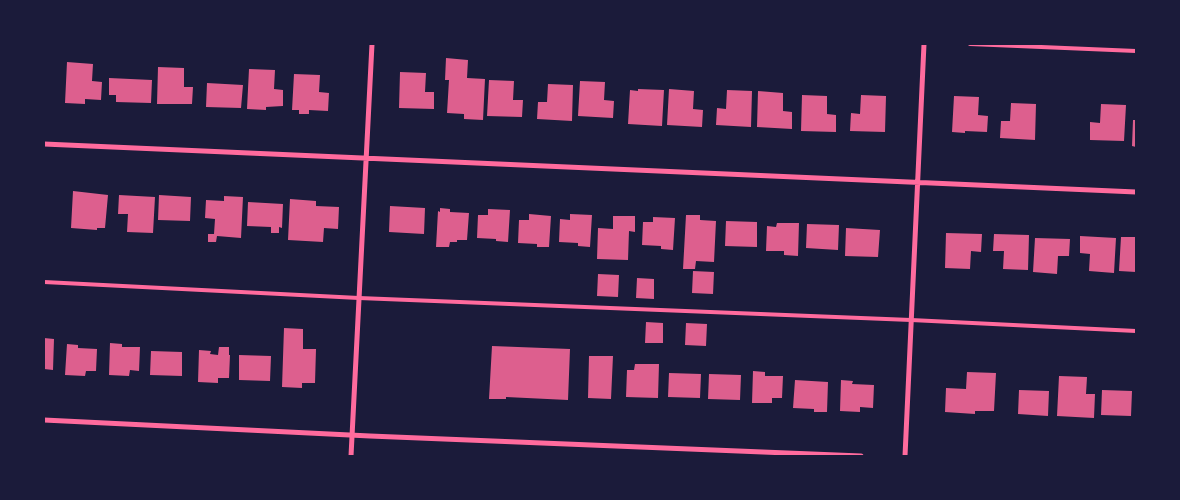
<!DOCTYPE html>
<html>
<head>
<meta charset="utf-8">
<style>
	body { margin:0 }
	#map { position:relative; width:1180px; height:500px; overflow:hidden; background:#1b1b3a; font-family:"Sofia Sans Condensed",sans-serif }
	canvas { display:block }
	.frame { position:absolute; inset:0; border:45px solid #1b1b3a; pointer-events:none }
</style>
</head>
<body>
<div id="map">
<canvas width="1180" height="500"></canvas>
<div class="frame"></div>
</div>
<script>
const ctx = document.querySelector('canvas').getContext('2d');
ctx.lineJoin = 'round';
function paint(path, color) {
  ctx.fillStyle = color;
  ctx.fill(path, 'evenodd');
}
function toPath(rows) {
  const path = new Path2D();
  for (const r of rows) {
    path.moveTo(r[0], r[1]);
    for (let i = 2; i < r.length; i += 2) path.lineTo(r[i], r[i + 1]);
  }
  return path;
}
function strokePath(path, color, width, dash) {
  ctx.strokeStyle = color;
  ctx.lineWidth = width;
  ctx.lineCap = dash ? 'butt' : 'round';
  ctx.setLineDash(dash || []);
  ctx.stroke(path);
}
paint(toPath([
	[446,58,468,60,467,78,485,79,483,120,464,119,464,114,447,113,449,80,445,80],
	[67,62,93,64,92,81,102,82,101,100,85,99,85,104,65,103],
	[158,67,184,68,184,87,193,87,192,104,157,104],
	[249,69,275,70,274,89,283,90,283,106,266,107,266,110,247,109],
	[400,72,426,73,425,92,434,92,434,109,399,108],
	[294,74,320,75,319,92,329,93,328,111,309,110,309,114,299,114,299,110,292,110],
	[109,78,152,80,151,103,116,102,116,95,109,95],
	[489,80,514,81,513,100,523,100,522,117,487,116],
	[580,81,605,82,604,100,614,101,613,118,578,116],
	[207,83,243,85,241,108,206,107],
	[548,84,573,85,572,121,537,119,538,102,547,102],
	[638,89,664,90,662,126,628,124,630,90,638,91],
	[669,89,694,91,693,109,703,110,702,127,667,125],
	[727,90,752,91,751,127,716,125,717,108,726,109],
	[758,91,783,93,783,111,792,112,792,129,757,127],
	[802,95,827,96,827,114,836,115,836,132,801,131],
	[861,95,886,96,885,132,850,131,851,113,860,114],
	[954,96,979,97,978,115,988,116,987,132,965,131,965,133,952,132],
	[1011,103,1036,104,1035,140,1000,138,1001,121,1010,121],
	[1101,104,1126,105,1124,141,1090,140,1090,122,1100,123],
	[1133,120,1136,120,1136,147,1132,146],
	[73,191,108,195,105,228,97,228,97,230,71,228],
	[119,195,155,197,153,233,127,232,128,214,118,214],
	[159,195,191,197,190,221,158,220],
	[224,196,243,197,241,238,217,236,216,242,208,242,208,234,214,234,215,219,205,218,206,200,224,201],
	[290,199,316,201,316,206,339,207,338,229,324,228,323,242,288,240],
	[248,202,283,204,282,228,279,227,279,233,271,233,271,227,247,226],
	[390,206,425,208,424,234,389,232],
	[440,208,450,209,450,212,469,213,467,240,457,240,457,242,450,242,449,247,436,247,438,211,440,212],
	[488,209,510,210,508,242,496,241,496,239,477,238,478,215,488,215],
	[529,214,551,216,549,247,537,247,537,244,518,243,519,220,529,220],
	[570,214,592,215,590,247,578,246,578,243,559,242,560,219,570,220],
	[686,215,700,215,700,220,716,221,714,262,696,261,695,269,683,269],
	[613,216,635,216,635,232,629,231,628,260,597,259,598,228,613,229],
	[653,217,675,218,673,250,661,249,661,246,642,245,643,222,653,222],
	[726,221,757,222,757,247,725,246],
	[777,223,799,223,798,256,784,255,784,251,766,251,767,226,776,227],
	[807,224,839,225,838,250,806,248],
	[846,228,880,230,878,257,845,256],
	[946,233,982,234,981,252,971,251,970,269,945,268],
	[994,234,1029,235,1028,270,1003,269,1004,251,993,251],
	[1080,236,1116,238,1114,273,1089,271,1090,254,1080,253],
	[1121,237,1136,237,1136,272,1119,271],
	[1035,238,1070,239,1069,256,1058,256,1057,274,1033,272],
	[693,271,714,272,713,294,692,293],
	[598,274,619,275,618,297,597,296],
	[637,278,654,279,654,299,636,298],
	[646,322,663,323,663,343,645,343],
	[686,323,707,324,706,346,685,345],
	[284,328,303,329,303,349,316,349,315,383,302,383,302,388,282,387],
	[44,338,54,339,53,370,44,369],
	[110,343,122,344,122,347,140,347,139,371,130,370,129,376,109,375],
	[67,344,78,345,78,348,97,349,96,371,86,371,85,376,65,375],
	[492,346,570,349,568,400,506,397,506,399,489,399],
	[219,347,229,347,229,355,230,355,229,378,218,378,218,383,198,382,199,350,211,351,210,354,218,355],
	[151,351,182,352,182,376,150,375],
	[239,355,271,356,270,381,239,380],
	[589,356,613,356,611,399,588,398],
	[635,364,659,364,658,398,626,397,627,370,634,370],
	[753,371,765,372,765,376,783,376,782,398,772,398,772,403,752,403],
	[967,372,996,373,994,411,975,411,975,414,945,412,946,388,966,389],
	[669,373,701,374,700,398,668,397],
	[709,374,741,375,740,400,708,399],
	[1059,376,1087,377,1086,394,1095,394,1094,418,1057,416],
	[795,380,828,382,827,412,814,412,814,409,793,408],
	[841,380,853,381,852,384,874,385,873,408,860,407,860,412,840,411],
	[1019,390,1049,391,1048,416,1018,414],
	[1102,390,1132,391,1131,416,1101,415]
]), '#dd5f8e');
strokePath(toPath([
	[970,44,1136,51],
	[44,282,359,298,911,320,1136,331]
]), '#ff6b9d', 4);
strokePath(toPath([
	[44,144,1136,192],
	[44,420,370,436,861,456],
	[351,456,372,44],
	[905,456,924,44]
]), '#ff6b9d', 5);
</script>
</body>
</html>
